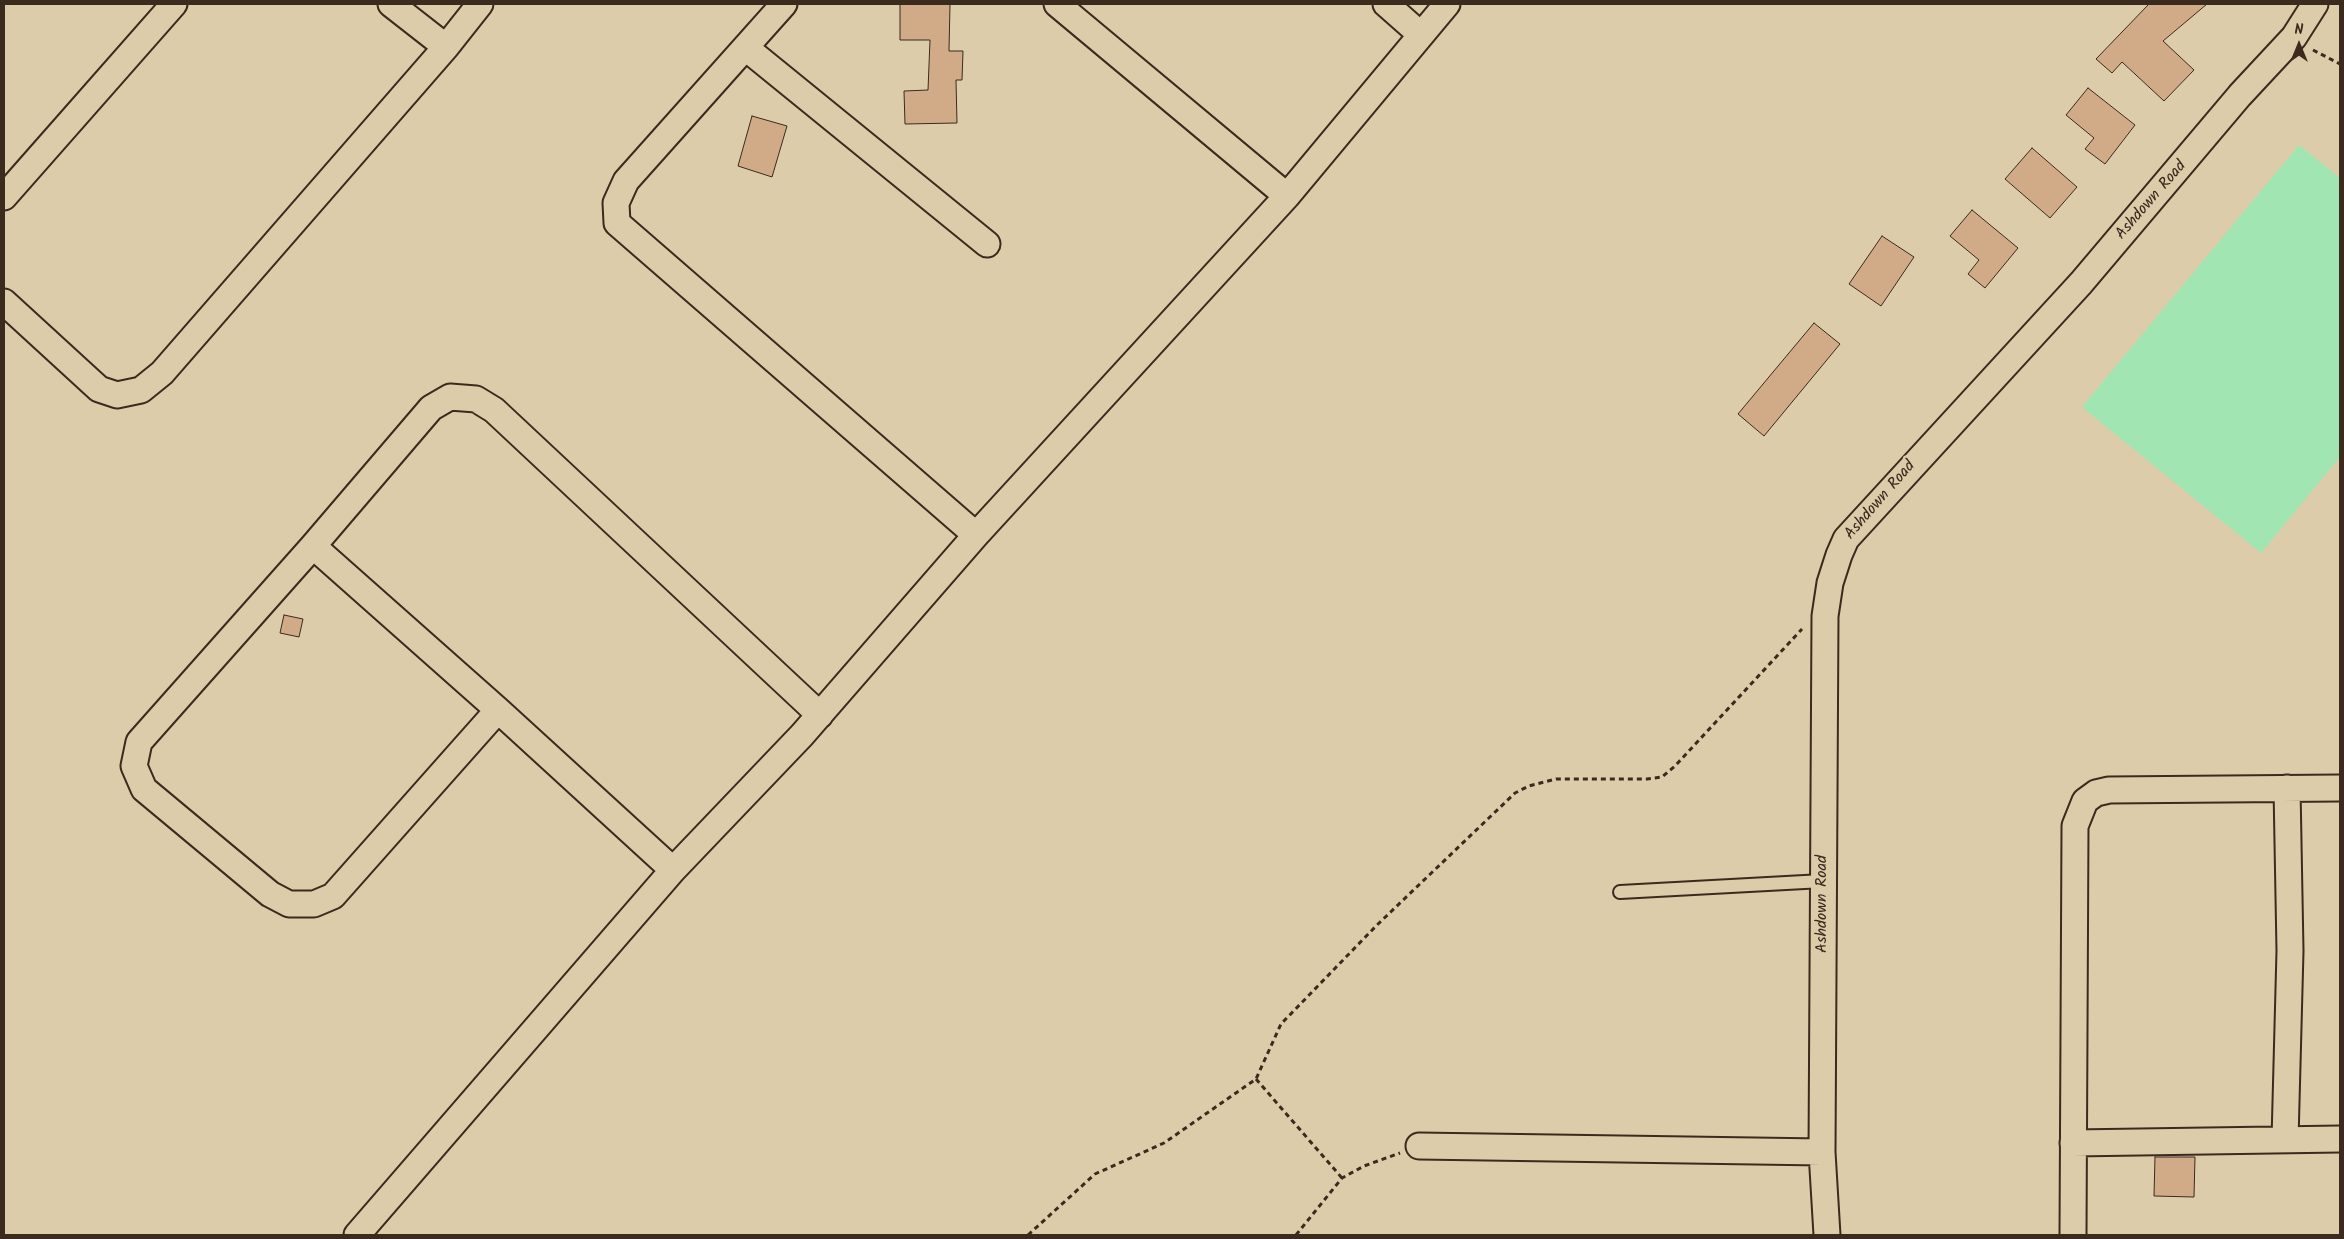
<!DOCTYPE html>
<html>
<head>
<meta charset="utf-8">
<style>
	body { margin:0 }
	#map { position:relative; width:2344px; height:1239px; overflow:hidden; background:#ddcca9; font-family:Kalam,sans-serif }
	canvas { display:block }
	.frame { position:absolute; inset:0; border:5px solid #3b2a1e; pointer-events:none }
	.north { position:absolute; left:2274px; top:20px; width:50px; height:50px; -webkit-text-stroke:4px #ddcca9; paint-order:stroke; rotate:0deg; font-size:14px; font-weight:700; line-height:20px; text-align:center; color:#3b2a1e }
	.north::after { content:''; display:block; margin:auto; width:18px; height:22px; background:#3b2a1e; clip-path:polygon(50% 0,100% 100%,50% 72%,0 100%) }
</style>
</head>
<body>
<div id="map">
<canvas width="2344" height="1239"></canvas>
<div class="frame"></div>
<div class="north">N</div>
</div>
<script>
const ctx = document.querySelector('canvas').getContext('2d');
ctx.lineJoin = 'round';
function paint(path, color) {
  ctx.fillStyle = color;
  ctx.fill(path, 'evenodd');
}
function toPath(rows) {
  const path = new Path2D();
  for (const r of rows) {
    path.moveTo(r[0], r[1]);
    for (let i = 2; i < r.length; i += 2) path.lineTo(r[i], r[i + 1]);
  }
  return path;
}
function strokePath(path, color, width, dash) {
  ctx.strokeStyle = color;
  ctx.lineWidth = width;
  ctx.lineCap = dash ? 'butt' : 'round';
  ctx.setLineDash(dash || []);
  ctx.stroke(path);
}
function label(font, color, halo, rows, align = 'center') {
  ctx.font = font + ' Kalam,sans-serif';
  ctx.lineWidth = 4.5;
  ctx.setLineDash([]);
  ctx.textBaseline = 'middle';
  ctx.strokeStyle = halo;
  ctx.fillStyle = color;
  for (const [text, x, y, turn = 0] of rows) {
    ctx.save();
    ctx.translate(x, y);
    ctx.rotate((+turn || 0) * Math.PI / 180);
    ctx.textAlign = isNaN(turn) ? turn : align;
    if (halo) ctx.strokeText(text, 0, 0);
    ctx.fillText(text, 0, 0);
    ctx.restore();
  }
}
paint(toPath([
	[2299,145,2340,178,2340,457,2261,553,2082,407]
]), '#a1e6b2');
const building = toPath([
	[900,4,950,4,949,51,963,51,962,80,956,80,957,123,905,124,904,91,928,90,930,40,900,40,900,4],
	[2149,4,2207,4,2163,41,2194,70,2164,101,2122,62,2112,73,2096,59,2149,4],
	[2088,88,2135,125,2105,164,2085,149,2094,138,2066,115,2088,88],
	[752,116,787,126,772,177,738,166,752,116],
	[2032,148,2077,187,2050,218,2005,179,2032,148],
	[1972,210,2018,248,1985,288,1968,274,1979,260,1950,236,1972,210],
	[1882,236,1914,257,1881,306,1849,284,1882,236],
	[1814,323,1840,344,1764,436,1738,414,1814,323],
	[284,615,303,619,299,637,280,633,284,615],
	[2155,1157,2195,1157,2194,1197,2154,1196,2155,1157]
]);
paint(building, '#d1aa88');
strokePath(building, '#3b2a1e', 1);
const lane = toPath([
	[1620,892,1823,881]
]);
const street = toPath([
	[391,4,446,47],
	[784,4,626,181,616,203,617,223,976,535],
	[1057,4,1287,196],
	[1386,4,1420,34],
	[746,48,987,244],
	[4,197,174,4],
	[4,302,99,389,117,395,141,390,162,373,446,47,480,4],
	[313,546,498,710,673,870],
	[498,710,333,896,314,904,289,904,270,894,144,789,134,766,139,742,313,546,431,408,450,397,476,399,494,410,820,715],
	[2285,1140,2290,951,2287,788],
	[2073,1143,2340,1139],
	[1419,1146,1822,1152],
	[357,1235,673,870,802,735,976,535,1287,196,1447,4],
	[1827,1235,1822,1152,1825,616,1830,583,1839,555,1846,539,2081,283,2240,95,2294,37,2315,4],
	[2073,1235,2075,826,2085,801,2096,793,2109,790,2340,788]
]);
strokePath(lane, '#3b2a1e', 16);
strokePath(street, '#3b2a1e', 29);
strokePath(toPath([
	[2313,50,2340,64],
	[1256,1079,1342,1178],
	[1028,1235,1095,1174,1164,1143,1256,1079,1281,1024,1377,925,1515,793,1529,786,1556,779,1647,779,1662,777,1675,766,1802,629],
	[1296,1235,1342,1178,1364,1166,1400,1153]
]), '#3b2a1e', 3, [5, 4]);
strokePath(lane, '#ddcca9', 12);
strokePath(street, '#ddcca9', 25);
label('16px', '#3b2a1e', '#ddcca9', [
	["Ashdown Road",2152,201,-49],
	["Ashdown Road",1881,501,-49],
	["Ashdown Road",1823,904,-90]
]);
</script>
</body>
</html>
